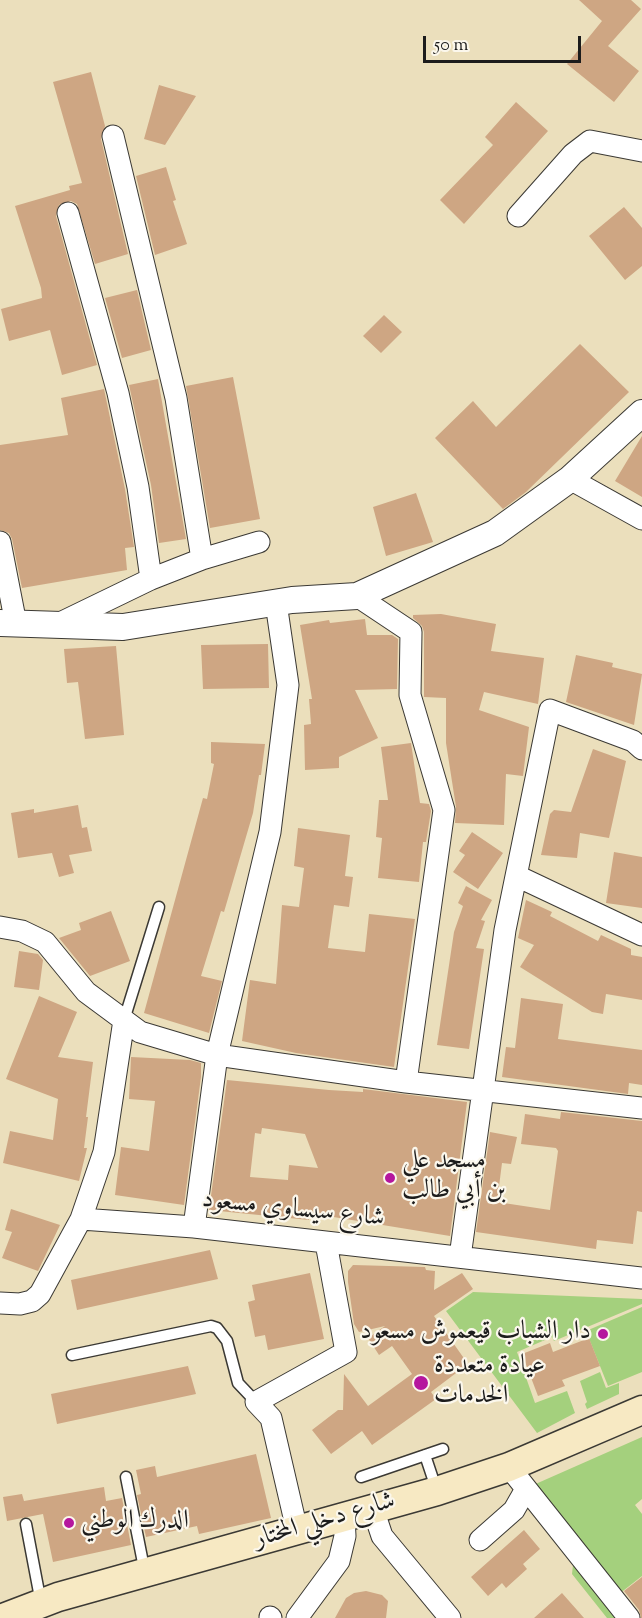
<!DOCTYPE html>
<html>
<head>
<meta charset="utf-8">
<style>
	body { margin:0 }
	#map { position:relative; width:642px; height:1618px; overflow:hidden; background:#ebdfbc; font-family:"Sorts Mill Goudy",serif }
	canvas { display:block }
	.scale { position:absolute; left:423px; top:36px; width:158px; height:27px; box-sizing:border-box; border:3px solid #1c1c1c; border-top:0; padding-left:8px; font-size:18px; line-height:21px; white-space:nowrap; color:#1c1c1c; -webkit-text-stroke:4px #fbf7ec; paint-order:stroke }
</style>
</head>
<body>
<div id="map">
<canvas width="642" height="1618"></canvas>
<div class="scale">50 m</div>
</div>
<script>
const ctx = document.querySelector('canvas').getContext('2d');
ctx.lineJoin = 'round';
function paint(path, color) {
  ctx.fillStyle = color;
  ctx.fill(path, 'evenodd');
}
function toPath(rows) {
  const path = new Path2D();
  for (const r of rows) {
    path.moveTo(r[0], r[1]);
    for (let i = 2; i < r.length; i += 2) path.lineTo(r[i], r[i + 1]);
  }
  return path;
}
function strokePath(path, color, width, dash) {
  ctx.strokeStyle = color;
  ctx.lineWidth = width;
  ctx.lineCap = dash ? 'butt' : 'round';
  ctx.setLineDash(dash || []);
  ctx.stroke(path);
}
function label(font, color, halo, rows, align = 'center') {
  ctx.font = font + ' "Sorts Mill Goudy",Amiri,serif';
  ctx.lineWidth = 4.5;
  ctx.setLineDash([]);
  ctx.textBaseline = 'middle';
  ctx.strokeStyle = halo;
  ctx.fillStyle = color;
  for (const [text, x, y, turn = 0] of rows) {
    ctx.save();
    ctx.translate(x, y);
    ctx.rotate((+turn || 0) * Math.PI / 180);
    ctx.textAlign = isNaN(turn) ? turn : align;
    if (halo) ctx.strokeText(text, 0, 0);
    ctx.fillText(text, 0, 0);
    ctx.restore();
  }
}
paint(toPath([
	[473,1292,642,1299,642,1304,554,1341,552,1337,517,1352,535,1403,567,1391,575,1413,537,1433,446,1311],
	[642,1307,642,1372,608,1386,586,1331],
	[600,1372,606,1388,619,1383,619,1394,587,1409,585,1404,587,1402,580,1381],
	[642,1437,642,1499,635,1505,642,1514,642,1576,619,1594,531,1486],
	[574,1556,623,1618,607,1618,572,1574]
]), '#a4d07d');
paint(toPath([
	[579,0,631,0,641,9,608,46,639,71,614,102,567,64,602,21],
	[91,72,105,126,101,139,128,254,95,264,77,204,71,201,59,205,56,216,97,365,62,375,50,330,9,341,1,309,42,298,41,288,15,206,70,190,69,186,82,183,53,82],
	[159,85,196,96,165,145,144,139],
	[516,102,548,131,464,224,440,200,493,145,485,137],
	[166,167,176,200,173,201,187,244,155,255,136,176],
	[624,207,642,228,642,266,625,280,589,236],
	[137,290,151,350,122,358,105,298],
	[384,315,402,332,381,353,363,336],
	[580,344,629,392,526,492,503,509,435,438,473,401,496,427],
	[233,377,260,519,210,528,186,386],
	[158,379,186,539,159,543,151,485,129,385],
	[104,389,125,489,134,547,125,548,127,570,22,588,12,539,9,533,0,530,0,445,68,435,61,398],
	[642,436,642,497,615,481],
	[416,493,433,542,386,556,373,507],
	[441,614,496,624,491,651,544,658,538,704,484,692,479,710,529,727,523,776,506,774,504,825,455,823,456,807,446,743,446,698,424,697,424,632,422,626,413,618,413,615],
	[365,619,367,635,392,635,398,639,397,689,355,690,378,738,339,757,339,768,305,770,304,725,311,724,309,699,312,699,300,625,329,620,330,623],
	[268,644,269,688,203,689,201,645],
	[116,646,124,735,85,739,78,682,67,683,64,649],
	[576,655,613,663,612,667,642,674,634,725,566,702],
	[211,742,265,744,261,775,259,775,253,813,224,912,221,911,201,976,222,981,209,1033,144,1013,203,798,207,799,214,764,211,763],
	[411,743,420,803,429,804,431,811,426,842,423,842,419,882,378,878,382,838,376,837,379,800,388,800,381,747],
	[593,749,626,761,609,838,580,833,577,858,541,855,550,814,554,810,571,812],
	[78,805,82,828,87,827,92,851,69,855,74,873,59,877,52,853,18,858,11,813,34,809,34,813],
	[298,828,350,835,345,876,353,877,349,907,334,905,328,948,365,952,369,914,415,919,394,1067,296,1053,242,1041,250,980,276,984,282,905,299,907,304,868,294,866],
	[472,832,503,853,478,889,453,872,465,855,459,851],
	[614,852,642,857,642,908,606,903],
	[466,886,492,900,481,920,485,921,476,948,484,949,469,1049,437,1045,454,932,463,906,458,903],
	[526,900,552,912,550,916,598,941,601,935,631,949,631,955,642,957,642,1000,606,994,603,1014,592,1012,520,967,534,945,518,938],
	[111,911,130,961,90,976,59,938,81,930,79,923],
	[19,951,38,954,43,960,39,990,14,987],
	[39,996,77,1012,58,1057,93,1062,86,1117,88,1117,84,1148,87,1148,79,1181,3,1163,10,1131,53,1140,58,1099,6,1079],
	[521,998,563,1004,558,1039,642,1050,642,1085,629,1083,628,1094,502,1077,506,1047,515,1048],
	[131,1057,190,1060,201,1063,201,1077,184,1205,115,1195,121,1147,149,1151,155,1101,129,1099],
	[227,1080,329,1090,363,1092,363,1089,467,1102,450,1236,309,1213,309,1220,209,1210],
	[262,1128,305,1134,318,1168,289,1165,288,1180,250,1177,255,1133,261,1134],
	[561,1112,642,1121,642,1212,637,1211,633,1244,597,1240,596,1249,476,1232,490,1132,517,1137,511,1164,502,1163,497,1202,550,1210,558,1151,556,1148,521,1144,525,1114,560,1119],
	[11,1209,60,1225,38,1271,2,1258,12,1232,5,1230],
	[210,1250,218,1279,77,1310,71,1280],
	[353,1265,425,1267,426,1270,435,1271,434,1290,462,1273,473,1289,434,1316,468,1364,431,1392,436,1399,372,1445,362,1431,331,1454,312,1430,338,1410,343,1410,344,1374,368,1406,412,1374,392,1346,379,1355,368,1338,385,1326,359,1332,354,1324,348,1282,348,1271],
	[310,1273,324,1339,268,1350,265,1335,255,1337,248,1302,255,1300,252,1285],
	[589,1338,600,1366,562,1380,565,1386,538,1396,522,1354,550,1343,553,1352],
	[188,1366,196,1394,57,1424,51,1394],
	[256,1454,271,1518,199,1534,197,1526,146,1537,137,1495,141,1494,136,1470,155,1466,157,1477],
	[104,1487,106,1501,122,1498,131,1545,53,1562,43,1514,7,1521,3,1497,22,1494,24,1501],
	[524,1530,540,1549,523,1564,527,1569,506,1588,502,1583,488,1596,471,1577],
	[642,1577,642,1618,641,1618,639,1610,624,1591],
	[366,1591,382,1595,388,1601,386,1618,335,1618,346,1598,354,1593],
	[562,1593,584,1618,534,1618]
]), '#cea683');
const service = toPath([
	[124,1020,159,907],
	[72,1355,211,1326,217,1328,227,1341,238,1383,256,1402],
	[425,1455,437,1491],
	[126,1477,145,1573],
	[361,1477,443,1449],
	[26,1524,41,1603]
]);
const minor = toPath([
	[113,136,176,398,202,559],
	[68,213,118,393,138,487,151,579],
	[518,216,573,154,590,141,642,151],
	[570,479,642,519],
	[0,542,16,624],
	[357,596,411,632,410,695,444,810,406,1082],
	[56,625,151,579,202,559,259,542],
	[517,876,642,935],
	[0,927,22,931,45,942,86,992,140,1032,217,1055,270,832,288,685,276,603],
	[81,1219,194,1227,642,1278],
	[194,1227,217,1055,406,1082,642,1108],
	[460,1257,505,930,550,710,633,741,642,749],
	[0,1303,20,1304,32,1301,40,1294,81,1219,104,1152,124,1020],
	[509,1467,629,1618],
	[373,1509,382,1536,450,1618],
	[297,1530,271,1418,256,1402,346,1352,326,1243],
	[480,1540,514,1510,526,1489],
	[270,1617,271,1618],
	[297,1618,339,1561,345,1536,344,1518]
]);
const tertiary = toPath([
	[0,623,123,627,292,600,357,596,495,533,570,479,642,413]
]);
const secondary = toPath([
	[3,1618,58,1597,437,1491,509,1467,642,1410]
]);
strokePath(service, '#3b3934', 13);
strokePath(minor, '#3b3934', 23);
strokePath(tertiary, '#3b3934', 28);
strokePath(secondary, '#3b3934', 31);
strokePath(service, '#fff', 10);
strokePath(minor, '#fff', 21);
strokePath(tertiary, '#fff', 26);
strokePath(secondary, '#f7e9c3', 28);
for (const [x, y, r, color] of [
	[390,1178,6,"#b5179e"],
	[603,1334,6,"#b5179e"],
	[421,1383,8,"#b5179e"],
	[69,1523,6,"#b5179e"]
]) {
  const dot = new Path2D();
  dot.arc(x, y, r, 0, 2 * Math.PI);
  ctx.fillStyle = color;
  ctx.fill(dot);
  strokePath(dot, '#fbf7ec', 2);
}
label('26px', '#1c1c1c', '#fbf7ec', [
	["مسجد علي",402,1163],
	["بن أبي طالب",402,1193],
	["دار الشباب قيعموش مسعود",591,1334,"right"],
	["عيادة متعددة",434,1368],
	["الخدمات",434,1398],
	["الدرك الوطني",81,1523]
], 'left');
label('26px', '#1c1c1c', '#fbf7ec', [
	["شارع سيساوي مسعود",293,1211,6],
	["شارع دخلي المختار",325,1522,-16]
]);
</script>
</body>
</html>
